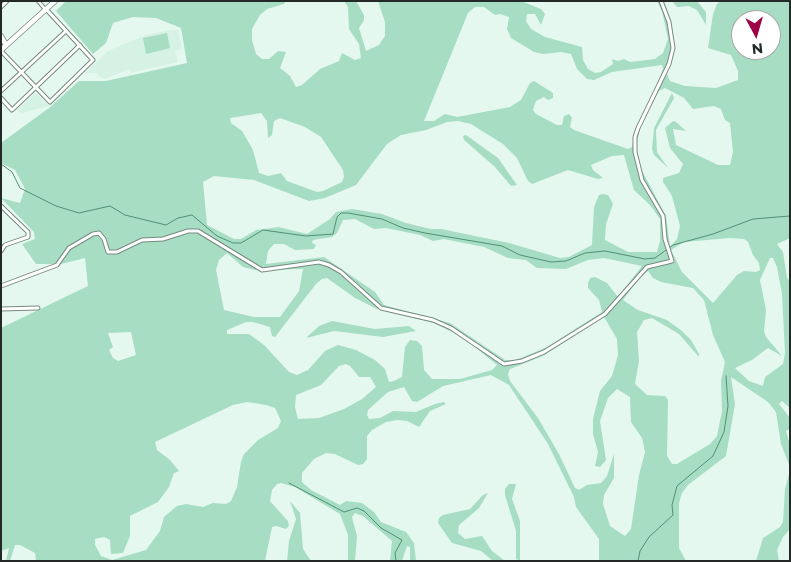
<!DOCTYPE html>
<html>
<head>
<meta charset="utf-8">
<style>
	body { margin:0 }
	#map { position:relative; width:791px; height:562px; overflow:hidden; background:#e5f8ef; font-family:Montserrat,sans-serif }
	canvas { display:block }
	.frame { position:absolute; inset:0; border:2px solid #222926; pointer-events:none }
	.north { position:absolute; left:731px; top:10px; width:50px; height:50px; box-sizing:border-box; background:#fff; border:1px solid #a7a9a8; border-radius:50%; rotate:174deg; font-size:14px; font-weight:700; line-height:20px; text-align:center; color:#222926 }
	.north::after { content:''; display:block; margin:auto; width:18px; height:22px; background:#9e0147; clip-path:polygon(50% 0,100% 100%,50% 72%,0 100%) }
</style>
</head>
<body>
<div id="map">
<canvas width="791" height="562"></canvas>
<div class="frame"></div>
<div class="north">N</div>
</div>
<script>
const ctx = document.querySelector('canvas').getContext('2d');
ctx.lineJoin = 'round';
function paint(path, color) {
  ctx.fillStyle = color;
  ctx.fill(path, 'evenodd');
}
function toPath(rows) {
  const path = new Path2D();
  for (const r of rows) {
    path.moveTo(r[0], r[1]);
    for (let i = 2; i < r.length; i += 2) path.lineTo(r[i], r[i + 1]);
  }
  return path;
}
function strokePath(path, color, width, dash) {
  ctx.strokeStyle = color;
  ctx.lineWidth = width;
  ctx.lineCap = dash ? 'butt' : 'round';
  ctx.setLineDash(dash || []);
  ctx.stroke(path);
}
paint(toPath([
	[170,30,178,30,182,49,175,51,178,62,130,73,129,69,105,79,100,77,97,73,85,73,108,51,146,35],
	[34,94,37,94,49,106,22,113,17,110]
]), '#d6f2e4');
paint(toPath([
	[66,1,286,1,284,4,267,9,260,15,252,29,252,40,256,54,262,59,269,59,278,51,286,52,280,68,290,76,296,87,302,85,320,69,339,61,342,53,355,60,361,58,359,44,349,29,348,7,344,1,356,1,364,15,364,20,359,28,366,51,379,45,385,36,385,22,378,1,521,1,541,9,545,14,541,25,535,14,527,14,526,21,531,29,545,37,582,47,583,60,588,69,595,73,601,72,613,64,612,59,618,61,624,59,630,62,655,59,663,53,668,39,662,11,657,1,664,1,672,26,673,45,673,53,667,74,670,81,685,86,716,88,738,80,738,71,731,55,708,48,713,14,717,4,720,1,790,1,790,238,777,244,783,252,787,278,790,281,790,408,782,401,779,404,790,418,790,429,786,431,790,445,790,467,781,444,776,412,768,402,731,377,735,404,726,456,688,485,682,493,679,503,679,548,686,561,599,561,599,539,576,507,574,497,548,444,509,385,491,375,443,386,417,402,412,401,404,387,388,392,368,410,367,415,369,419,380,418,393,411,416,412,435,404,444,402,446,404,430,411,419,427,407,421,397,420,386,422,372,430,367,436,367,459,363,464,358,465,335,454,326,453,314,459,302,473,302,482,311,490,340,505,346,501,362,503,374,512,381,522,406,532,414,543,416,561,410,561,410,547,407,546,402,561,390,561,392,541,363,516,355,513,352,517,357,536,355,561,348,561,348,535,340,514,295,487,281,483,277,484,272,490,270,501,288,521,289,526,286,529,276,526,272,527,265,561,36,561,35,553,20,545,15,545,10,561,6,561,9,548,1,551,1,328,88,286,85,258,61,264,36,264,22,244,35,239,34,232,1,198,20,203,25,189,15,170,1,163,1,143,49,108,79,81,106,81,187,63,181,28,156,18,133,17,113,23,106,43,93,54,56,11],
	[475,7,484,7,495,15,500,14,509,17,507,29,511,38,534,52,543,54,561,52,571,54,577,69,587,79,594,80,612,72,662,65,663,69,649,104,635,131,632,147,628,149,574,130,570,127,572,118,569,114,564,116,562,125,557,125,536,114,533,110,536,101,544,97,548,100,553,98,553,93,534,81,530,83,521,100,510,107,457,117,445,114,434,121,424,121,468,13],
	[741,20,771,20,771,50,741,50],
	[665,88,684,98,693,109,714,106,721,109,725,120,730,123,733,152,730,165,718,165,676,145,673,129,686,131,676,122,673,121,665,128,670,148,683,164,679,173,663,178,663,182,672,196,680,226,677,239,670,247,666,216,640,167,636,147,641,125,659,91],
	[261,113,267,121,268,138,272,135,274,121,280,118,305,127,321,137,343,170,344,177,342,182,323,191,317,192,287,181,281,173,268,176,259,173,253,150,242,131,231,123,230,118],
	[458,121,471,124,503,144,517,158,528,181,532,184,568,170,598,179,603,178,593,170,591,165,612,156,624,155,634,190,650,205,660,219,660,241,657,252,628,252,605,240,606,224,613,204,608,195,603,194,599,195,594,207,592,245,569,257,560,258,509,243,441,229,431,229,406,223,382,214,352,209,336,212,330,219,307,234,279,227,256,230,241,239,234,239,207,225,203,182,214,176,254,180,309,201,325,198,356,185,387,144,401,135,426,130,447,122],
	[355,219,374,229,386,228,420,235,433,241,444,239,484,247,508,258,526,260,537,268,566,269,588,260,604,258,642,266,618,297,607,283,595,277,590,278,588,283,588,288,599,300,602,312,547,347,516,360,505,360,450,323,384,305,375,292,324,257,266,264,268,251,274,244,284,244,295,250,314,249,316,245,312,243,313,240,332,237,337,233,343,220],
	[730,238,744,239,748,242,753,255,759,263,760,270,756,272,744,271,737,275,713,303,682,272,671,250,684,242],
	[227,253,243,267,255,270,303,269,299,291,280,317,254,317,224,310,216,270,219,260],
	[770,258,773,258,777,267,782,294,785,353,783,364,765,377,763,386,749,381,735,368,752,360,768,348,782,356,766,337,764,331,766,310,760,280],
	[648,271,653,278,661,282,693,288,704,300,713,335,725,362,721,381,722,411,717,436,710,444,677,464,672,464,667,456,668,400,665,396,647,395,635,384,639,361,637,332,644,320,652,318,679,334,699,357,699,354,691,340,682,331,667,320,638,310,623,300,639,278],
	[327,278,355,298,377,309,434,323,464,338,497,365,492,370,460,379,432,379,424,370,422,346,417,341,410,340,405,347,402,377,394,381,389,382,385,369,375,360,356,350,338,345,325,351,308,370,297,375,289,372,264,345,249,334,227,334,227,330,246,322,253,322,270,327,272,336,275,337,316,284,322,279],
	[604,317,617,339,618,355,612,376,600,391,593,419,593,434,598,452,595,466,600,467,606,460,600,421,608,398,617,389,630,397,631,422,642,438,645,452,639,475,631,529,625,536,610,526,603,504,604,495,614,478,614,454,607,476,601,483,587,485,579,490,575,488,559,454,538,418,510,381,508,374,510,369,543,356],
	[131,332,136,355,118,361,113,358,109,350,113,347,108,333],
	[346,364,350,366,359,377,370,377,376,387,362,399,344,409,319,418,298,419,295,407,296,395,321,385,339,366],
	[247,402,266,405,275,408,281,421,278,428,258,440,244,454,241,462,237,487,231,501,226,504,213,503,203,507,186,504,177,506,164,517,160,531,146,550,112,560,101,556,95,545,95,539,104,537,110,540,111,554,123,553,130,536,130,516,158,502,169,487,174,473,179,471,170,460,157,450,155,442,233,405],
	[672,1,697,1,706,12,706,25,697,10,689,6,677,7],
	[167,33,170,48,146,54,143,38],
	[672,93,674,98,656,130,657,152,668,168,654,155,652,149,654,128],
	[466,135,498,158,517,185,511,186,495,167,464,140,463,136],
	[332,321,375,329,409,326,416,331,383,337,334,331,306,338,319,326],
	[790,470,790,529,783,537,777,550,779,561,756,561,763,538,780,527,783,522,785,489],
	[509,484,516,484,512,499,520,521,520,561,516,559,516,531,505,495,505,489],
	[488,493,479,508,459,525,458,533,465,539,482,536,492,551,505,561,493,561,481,551,452,543,438,523,439,518,443,515,470,509,483,495],
	[290,501,300,513,303,549,311,561,287,561,289,541,296,519]
]), '#a6ddc3');
strokePath(toPath([
	[1,164,12,172,20,188,56,206,79,213,110,206,125,215,166,225,178,218,192,215,217,236,233,243,241,243,263,230,306,236,333,234,337,217,341,213,348,213,382,219,403,228,425,233,502,246,520,255,551,262,566,261,585,253,605,251,645,259,655,258,673,245,713,234,753,219,790,216],
	[289,483,344,512,357,508,364,511,381,528,402,540,395,553,396,561],
	[638,561,640,551,649,537,673,515,672,505,677,486,713,456,724,432,728,406,726,376]
]), '#509175', 1);
const pedestrian = toPath([
	[38,1,45,9]
]);
const minor = toPath([
	[1,7,7,1],
	[1,51,50,102,93,60,46,9],
	[1,91,66,31],
	[1,98,12,110,80,45],
	[1,206,28,232,28,237,5,245,1,251],
	[1,286,57,265,69,248,93,234,99,233,104,239,108,252,117,252,142,240,163,239,188,231,198,231,262,270,319,262,329,265,341,272,381,308,433,320,451,328,504,364,522,361,544,352,605,314,647,267,672,261,665,239,663,216,642,180,635,152,635,137,638,128,669,64,673,48,669,22,661,1],
	[1,309,38,308]
]);
const tertiary = toPath([
	[1,36,6,45],
	[1,50,55,1]
]);
strokePath(pedestrian, '#788a81', 4.5);
strokePath(minor, '#788a81', 5);
strokePath(tertiary, '#788a81', 6);
strokePath(pedestrian, '#fff', 2.5);
strokePath(minor, '#fff', 3);
strokePath(tertiary, '#fff', 4.5);
</script>
</body>
</html>
